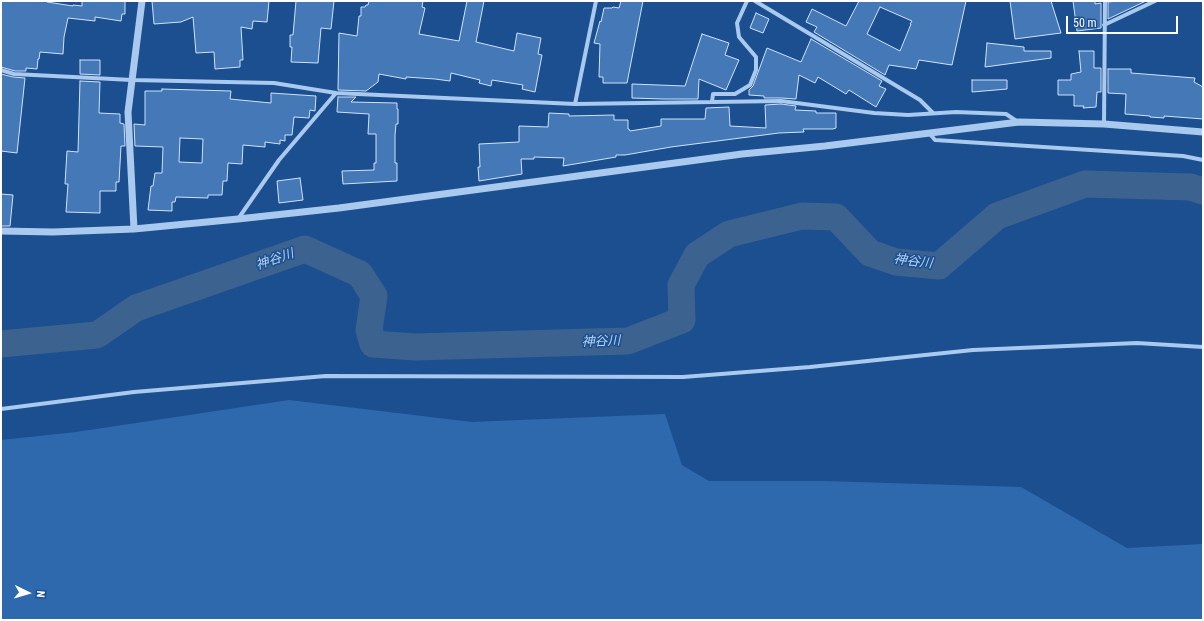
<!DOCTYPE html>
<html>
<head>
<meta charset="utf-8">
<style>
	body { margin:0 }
	#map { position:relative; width:1204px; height:621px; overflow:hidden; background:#1b4f8f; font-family:"Roboto Condensed",sans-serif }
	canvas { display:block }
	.frame { position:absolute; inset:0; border:2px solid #fff; pointer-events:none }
	.north { position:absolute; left:8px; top:573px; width:40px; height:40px; -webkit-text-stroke:3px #1b4f8f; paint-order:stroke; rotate:95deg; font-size:11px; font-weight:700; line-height:16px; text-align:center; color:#fff }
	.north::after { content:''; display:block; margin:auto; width:14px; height:18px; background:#fff; clip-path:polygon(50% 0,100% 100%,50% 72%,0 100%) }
	.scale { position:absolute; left:1066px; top:16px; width:112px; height:18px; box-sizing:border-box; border:2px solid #fff; border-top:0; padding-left:5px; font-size:12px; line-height:14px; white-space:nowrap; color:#fff; -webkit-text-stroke:3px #1b4f8f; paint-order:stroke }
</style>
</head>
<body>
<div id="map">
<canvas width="1204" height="621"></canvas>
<div class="frame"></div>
<div class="north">N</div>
<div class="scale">50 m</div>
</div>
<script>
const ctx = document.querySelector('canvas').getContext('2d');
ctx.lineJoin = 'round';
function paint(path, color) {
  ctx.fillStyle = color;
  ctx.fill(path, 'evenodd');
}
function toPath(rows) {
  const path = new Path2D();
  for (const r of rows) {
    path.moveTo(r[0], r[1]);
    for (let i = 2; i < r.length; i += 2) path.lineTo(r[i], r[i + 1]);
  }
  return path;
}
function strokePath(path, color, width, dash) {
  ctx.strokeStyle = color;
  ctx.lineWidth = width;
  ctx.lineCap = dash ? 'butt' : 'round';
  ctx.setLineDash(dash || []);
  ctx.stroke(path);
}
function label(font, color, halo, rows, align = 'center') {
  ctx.font = font + ' "Roboto Condensed","Noto Sans JP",sans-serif';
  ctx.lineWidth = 3;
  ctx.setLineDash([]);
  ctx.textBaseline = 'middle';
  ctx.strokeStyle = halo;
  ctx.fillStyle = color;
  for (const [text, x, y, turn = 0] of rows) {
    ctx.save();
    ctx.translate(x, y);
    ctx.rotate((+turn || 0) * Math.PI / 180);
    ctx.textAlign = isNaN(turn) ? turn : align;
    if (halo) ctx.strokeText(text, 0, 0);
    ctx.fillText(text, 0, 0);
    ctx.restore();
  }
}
paint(toPath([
	[289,400,472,422,665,414,682,465,709,481,823,481,1021,487,1127,548,1203,544,1203,620,1,620,1,440,76,432]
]), '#2e69ad');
strokePath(toPath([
	[1,344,97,335,136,308,305,249,360,274,374,296,369,330,373,344,415,347,628,341,682,320,681,285,697,255,729,234,802,216,836,217,870,253,896,262,939,266,997,216,1085,184,1190,187,1203,191]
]), '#3c6290', 27);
const building = toPath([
	[1,1,47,1,47,2,73,6,73,5,82,6,82,1,125,1,125,14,122,14,121,21,95,17,95,21,68,18,64,37,63,54,40,52,39,59,38,59,37,69,26,68,26,71,15,71,1,67,1,1],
	[152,1,269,1,267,22,253,21,252,29,241,27,243,60,240,60,240,67,215,69,214,52,196,53,193,17,181,22,154,24,152,1],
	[296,1,334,1,331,29,321,28,318,63,291,62,292,47,290,47,290,35,293,35,296,1],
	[369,1,423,1,422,7,425,8,419,34,459,41,467,1,484,1,476,42,514,51,517,33,541,38,538,54,542,55,535,92,522,89,523,85,492,80,491,86,479,83,480,80,451,73,450,81,435,79,406,77,406,79,379,74,378,82,366,91,338,90,339,33,357,36,359,16,361,16,361,7,365,7,366,5,368,5,369,1],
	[621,1,643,1,627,83,603,83,603,77,599,77,600,44,594,43,600,21,601,22,604,8,612,8,613,7,619,8,621,1],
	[859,1,966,1,952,65,919,60,916,69,889,65,885,75,814,32,817,27,806,22,812,9,846,26,859,1],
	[880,7,912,21,910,24,911,24,900,51,867,34,880,7],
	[1010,1,1051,1,1061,33,1015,39,1010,1],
	[1073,1,1095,1,1095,4,1101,3,1101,28,1077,31,1073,1],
	[1119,1,1146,1,1108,19,1108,2,1119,1],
	[756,13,769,19,763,33,750,28,756,13],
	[702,34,729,43,725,55,739,60,726,90,699,79,698,99,664,99,632,98,632,84,685,86,702,34],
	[811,39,882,81,879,86,886,89,876,107,849,90,846,94,818,77,815,83,799,75,796,99,781,98,764,98,764,96,749,95,749,90,753,86,767,48,801,62,811,39],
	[987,43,1024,47,1024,51,1051,51,1051,58,985,67,987,43],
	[1079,51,1094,51,1094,68,1101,68,1101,92,1097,92,1096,107,1083,108,1084,106,1074,106,1074,95,1058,95,1058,80,1071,80,1071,74,1081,72,1079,51],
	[80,60,100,60,100,75,80,74,80,60],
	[1108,69,1131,69,1131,73,1195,78,1194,82,1203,87,1203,119,1164,116,1164,118,1150,117,1150,116,1125,114,1126,94,1108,93,1108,69],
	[1,74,13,77,25,78,17,153,1,151,1,74],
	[972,80,1007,80,1007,89,972,92,972,80],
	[80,81,100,82,99,113,120,114,120,123,124,124,125,146,121,146,119,182,116,182,116,191,100,191,100,213,66,212,68,184,65,184,67,151,78,152,80,81],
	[162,89,231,91,230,99,271,103,271,93,316,96,315,111,310,110,309,118,294,117,292,135,285,135,285,141,280,140,280,144,265,142,265,147,243,145,242,164,228,163,227,181,223,181,222,195,208,195,208,198,176,197,175,202,172,202,172,211,148,210,151,186,153,186,155,173,162,173,163,147,135,146,134,124,145,125,145,91,162,91,162,89],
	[180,138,203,139,202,163,179,162,180,138],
	[338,97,356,97,351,102,397,103,397,109,398,109,398,124,396,124,395,135,395,163,397,163,397,181,343,184,342,171,374,170,374,163,376,163,376,134,368,134,369,114,337,112,338,97],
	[781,104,796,106,795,110,816,111,816,113,836,113,836,128,833,129,803,129,804,132,779,133,671,147,625,155,616,155,616,157,563,166,564,158,534,157,534,159,521,159,522,174,479,181,478,167,480,167,479,144,519,142,519,126,548,127,549,113,569,114,569,116,614,115,614,120,628,120,628,129,629,129,630,131,661,126,661,119,705,119,706,108,729,107,730,126,766,128,765,105,781,104],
	[300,178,303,200,279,203,277,181,300,178],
	[1,194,13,195,10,226,1,226,1,194]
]);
paint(building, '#4478b7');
strokePath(building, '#cfe3fa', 1);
strokePath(toPath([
	[755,1,920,100,933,113],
	[1104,25,1155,1],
	[1,70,14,74,132,80,274,83,336,93,575,104,781,101,874,113,908,115,956,112,1006,114,1018,122],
	[712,102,713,94,735,94,750,85,756,70,756,57,739,37,737,23,747,1],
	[575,104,596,1],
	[1104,124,1105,1],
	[930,134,935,140,1183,156,1203,160],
	[238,219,279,160,336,93],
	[1,409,134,392,326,376,683,377,810,367,973,350,1137,343,1203,347]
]), '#a9c9ee', 4);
strokePath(toPath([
	[134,229,128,112,142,1],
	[1,231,53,232,134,229,238,219,339,208,742,154,825,146,1019,122,1104,124,1203,132]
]), '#a9c9ee', 7);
label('italic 13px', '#b5d3f5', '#1b4f8f', [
	["神谷川",275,260,-19],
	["神谷川",913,262,7],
	["神谷川",601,342,-2]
]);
</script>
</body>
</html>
